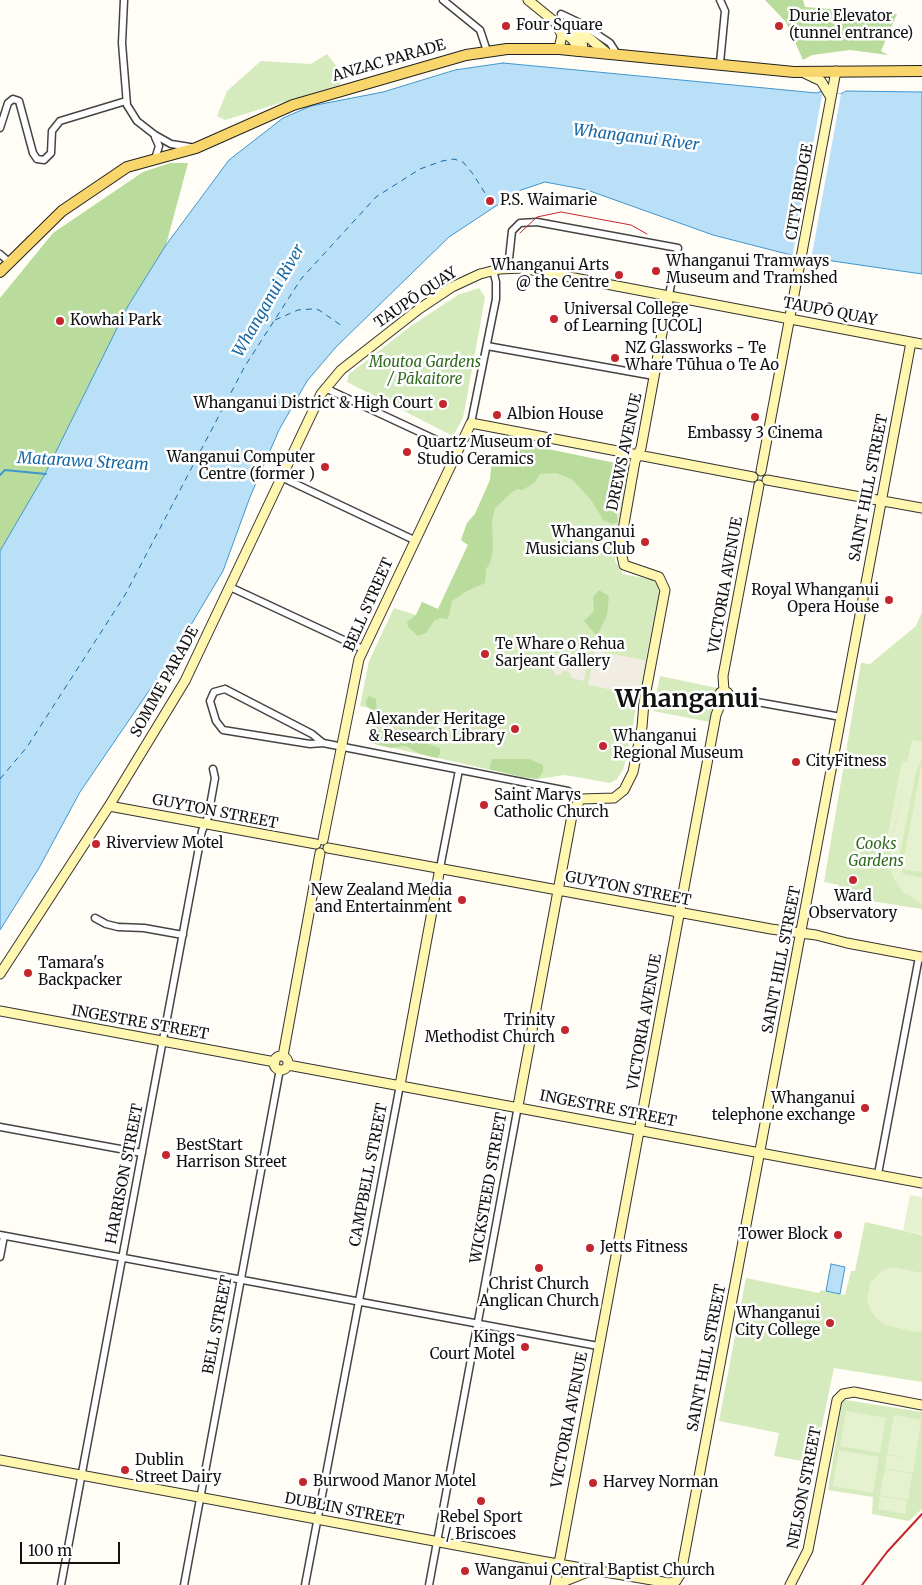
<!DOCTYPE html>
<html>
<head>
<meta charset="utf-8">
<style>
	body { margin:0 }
	#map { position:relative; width:922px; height:1585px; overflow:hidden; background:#fffdf5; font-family:Merriweather,serif }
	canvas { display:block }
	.scale { position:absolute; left:20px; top:1542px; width:100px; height:22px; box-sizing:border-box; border:2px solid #111; border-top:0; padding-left:6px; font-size:15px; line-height:18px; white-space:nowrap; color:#111; -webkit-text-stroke:4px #fff; paint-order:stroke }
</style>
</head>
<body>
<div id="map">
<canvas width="922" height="1585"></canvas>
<div class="scale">100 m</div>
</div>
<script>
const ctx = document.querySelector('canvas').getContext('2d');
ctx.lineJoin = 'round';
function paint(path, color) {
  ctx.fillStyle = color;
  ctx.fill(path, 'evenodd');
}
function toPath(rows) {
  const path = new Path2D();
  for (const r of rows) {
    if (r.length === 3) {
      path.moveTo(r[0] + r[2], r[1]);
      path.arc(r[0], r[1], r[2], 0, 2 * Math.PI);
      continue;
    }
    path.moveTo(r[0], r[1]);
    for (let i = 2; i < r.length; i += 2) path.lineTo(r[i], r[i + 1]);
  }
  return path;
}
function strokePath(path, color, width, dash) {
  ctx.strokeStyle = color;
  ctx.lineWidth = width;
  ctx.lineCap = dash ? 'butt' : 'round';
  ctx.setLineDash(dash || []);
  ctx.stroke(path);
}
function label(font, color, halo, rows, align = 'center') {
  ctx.font = font + ' Merriweather,serif';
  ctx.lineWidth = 5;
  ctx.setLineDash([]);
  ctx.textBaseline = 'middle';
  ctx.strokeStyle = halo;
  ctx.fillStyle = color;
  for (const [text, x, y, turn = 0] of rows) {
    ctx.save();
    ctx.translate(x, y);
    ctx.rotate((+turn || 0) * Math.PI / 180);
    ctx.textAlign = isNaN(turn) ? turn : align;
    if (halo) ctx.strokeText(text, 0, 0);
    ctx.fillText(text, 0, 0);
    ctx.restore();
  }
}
paint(toPath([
	[327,54,344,76,339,85,225,120,217,116,227,91,261,61,311,64],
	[479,288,485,297,478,337,463,418,453,436,347,382,349,374,411,326,458,295],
	[519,443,630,466,618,522,615,561,623,574,653,580,658,585,659,593,626,759,623,770,617,779,610,783,565,775,538,779,522,777,371,743,372,733,368,717,370,708,360,706,369,661,394,608,416,615,422,602,438,609,468,545,461,540,467,523,475,514,490,480,492,458,498,456,516,460],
	[922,612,922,909,838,896,839,885,824,882,861,663,870,664,916,626],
	[660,676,717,688,710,722,653,711],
	[865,1222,922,1235,922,1382,834,1368,814,1463,774,1456,779,1433,719,1421,746,1278,819,1293,821,1290,845,1295,851,1271,855,1271],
	[846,1400,922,1412,922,1509,909,1521,872,1514,873,1497,828,1490,842,1403]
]), '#d5ebbd');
paint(toPath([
	[765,0,803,0,805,7,897,14,881,51,888,55,850,50,812,55,803,60,786,22],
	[170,163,188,163,166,245,128,306,45,474,0,551,0,298,53,233,143,172],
	[519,443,619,464,624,469,612,489,618,522,612,524,603,520,592,501,573,480,557,473,540,474,535,482,523,490,517,489,511,493,495,508,492,521,493,549,490,563,486,569,485,583,467,591,452,601,448,619,440,618,434,621,426,633,418,636,408,627,407,622,416,615,422,602,438,609,468,545,461,540,467,523,475,514,490,480,492,458,498,456,516,460],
	[599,590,609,596,607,615,597,636,584,621,594,611,593,597],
	[369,696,376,699,378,730,385,733,396,729,401,729,423,736,429,744,440,748,440,754,437,758,420,754,406,746,391,748,371,743,372,733,368,717,370,708,367,707,366,701],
	[492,759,529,759,543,765,543,771,538,779,522,777,489,769]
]), '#b9dc9c');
paint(toPath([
	[912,740,922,742,922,759,916,772,899,859,903,874,922,878,922,904,902,891,894,879,890,866,891,850,906,769,891,845,886,844,902,761,907,762],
	[922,762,922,872,902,869],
	[910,1195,922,1197,922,1234,903,1231],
	[892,1267,922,1273,922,1331,915,1332,886,1325,877,1319,870,1310,867,1299,870,1283,882,1271],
	[846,1411,886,1418,880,1453,840,1446],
	[894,1415,921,1420,913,1473,885,1468,887,1455,912,1459,887,1454],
	[839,1450,879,1457,873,1493,833,1486],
	[885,1469,912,1474,908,1500,880,1495,882,1482,895,1484,882,1482],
	[880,1496,907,1501,905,1514,878,1509]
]), '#e6f2cf');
paint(toPath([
	[595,651,645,660,638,695,588,685],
	[557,655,563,655,565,661,569,662,576,658,588,659,584,681,572,678,568,671,563,671,560,675,556,675,552,669,536,665,538,656,554,659]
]), '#f1ede2');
const water = toPath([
	[503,63,817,93,822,91,841,94,846,91,922,92,922,274,791,255,713,235,587,190,545,182,521,190,508,198,449,237,336,347,307,381,279,430,250,497,223,571,170,660,80,792,39,868,0,930,0,551,45,474,128,306,166,245,229,160,283,118,311,106,383,92,455,70,503,63],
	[831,1264,845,1267,840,1294,826,1291,831,1264]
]);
paint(water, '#b9e0f7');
strokePath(water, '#3f96cf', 1);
paint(toPath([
	[823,90,841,94,811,260,792,258]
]), '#fffdf5');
strokePath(toPath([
	[0,475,5,470,46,474]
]), '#3f96cf', 2);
strokePath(toPath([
	[275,320,298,310,311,309,319,310,342,326],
	[0,779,27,747,125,595,245,366,301,279,376,197,420,169,442,161,454,159,463,162,473,174,485,193]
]), '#1768a6', 1, [6, 5]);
const street = toPath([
	[124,0,122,43,127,105,137,121,155,135,171,144,190,147],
	[443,0,480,30,487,51],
	[561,14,580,23,610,43,617,54],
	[720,63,725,11,720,0],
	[0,128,8,103,13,99,19,101,33,153,37,159,44,160,51,153,52,131,60,121,126,101],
	[155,159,159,146,155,137],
	[0,254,9,262],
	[508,268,512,231,520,223,537,222,678,248,669,295],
	[487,346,654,376],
	[325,388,458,450],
	[471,423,496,299,496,282,493,270],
	[281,477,414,540],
	[230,587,363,649],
	[225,689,312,734,323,743,310,744,223,730,216,721,210,701,214,692,225,689],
	[729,697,841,717],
	[323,743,568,791,581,799],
	[440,868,459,770],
	[95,918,106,924,118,927,144,928,183,935],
	[0,1127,142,1153],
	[878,1174,919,957],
	[0,1235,598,1346],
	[0,1257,4,1236],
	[61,1585,202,831,208,817,215,778,213,769],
	[184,1585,280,1069],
	[305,1585,400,1085],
	[429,1585,518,1106]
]);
const secondary = toPath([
	[528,0,555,22,568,26,577,33,582,40,583,51],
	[555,22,562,35,559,49],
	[560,29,572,39,577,46,577,51],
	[578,29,607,53],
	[802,72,821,81,830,96],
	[761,471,836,71],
	[767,480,922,508],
	[724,691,723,676,759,485],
	[724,696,5],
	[109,806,316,844],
	[323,840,359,659,471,423,753,477],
	[328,848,771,929,816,935,847,943,922,957],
	[0,974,109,806,185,681,321,394,341,370,419,309,452,287,480,274,500,269,522,268,922,344],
	[0,1011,275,1062],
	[283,1056,320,853],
	[281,1063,7],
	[288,1065,922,1183],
	[400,1085,440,868],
	[518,1106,573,810,581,799,614,798,624,790,633,772,642,727,644,702,665,590,659,577,624,565,620,547,635,461,641,448,669,295],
	[0,1460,541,1561,669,1583,676,1581],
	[676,1581,681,1573,911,342],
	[555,1585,716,715,722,700],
	[555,1585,593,1570],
	[790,1585,808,1550,837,1400,843,1394,854,1392,922,1405]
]);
const primary = toPath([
	[0,272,62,211,127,167,196,148,293,105,466,55,507,49,559,49,794,72,922,71]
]);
strokePath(street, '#444', 9);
strokePath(secondary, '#333', 11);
strokePath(primary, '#222', 12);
strokePath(street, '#fff', 6);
strokePath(secondary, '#fff6b0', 9);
strokePath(primary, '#f9d66b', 10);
strokePath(toPath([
	[520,233,537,217,561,212,631,225,647,234]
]), '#c4262e', 1);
strokePath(toPath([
	[862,1585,887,1552,922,1514]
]), '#c4262e', 2);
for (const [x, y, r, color] of [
	[506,26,5,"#c4262e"],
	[779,26,5,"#c4262e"],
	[490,201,5,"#c4262e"],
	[656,271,5,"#c4262e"],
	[619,275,5,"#c4262e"],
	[554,319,5,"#c4262e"],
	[60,321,5,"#c4262e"],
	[615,358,5,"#c4262e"],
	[443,404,5,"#c4262e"],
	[497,415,5,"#c4262e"],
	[755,417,5,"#c4262e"],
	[407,452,5,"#c4262e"],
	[325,467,5,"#c4262e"],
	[645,542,5,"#c4262e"],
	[889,600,5,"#c4262e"],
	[485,654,5,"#c4262e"],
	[515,729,5,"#c4262e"],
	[603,746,5,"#c4262e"],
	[796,762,5,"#c4262e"],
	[484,805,5,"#c4262e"],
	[96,844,5,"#c4262e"],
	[853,880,5,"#c4262e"],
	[462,900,5,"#c4262e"],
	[28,973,5,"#c4262e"],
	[565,1030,5,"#c4262e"],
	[865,1108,5,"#c4262e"],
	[166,1155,5,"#c4262e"],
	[838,1235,5,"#c4262e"],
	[590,1248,5,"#c4262e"],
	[539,1268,5,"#c4262e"],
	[830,1323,5,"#c4262e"],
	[525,1347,5,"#c4262e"],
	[125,1470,5,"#c4262e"],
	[303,1482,5,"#c4262e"],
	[593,1483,5,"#c4262e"],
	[481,1501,5,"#c4262e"],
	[465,1571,5,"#c4262e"]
]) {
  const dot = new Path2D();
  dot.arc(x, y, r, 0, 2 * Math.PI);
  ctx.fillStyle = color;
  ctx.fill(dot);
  strokePath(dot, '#fff', 2);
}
label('15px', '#111', '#fff', [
	["Durie Elevator",789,17],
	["(tunnel entrance)",789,34],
	["Four Square",516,26],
	["P.S. Waimarie",500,201],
	["Whanganui Tramways",666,262],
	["Museum and Tramshed",666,279],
	["Whanganui Arts",609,266,"right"],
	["@ the Centre",609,283,"right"],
	["Universal College",564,310],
	["of Learning [UCOL]",564,327],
	["Kowhai Park",70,321],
	["NZ Glassworks - Te",625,349],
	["Whare Tūhua o Te Ao",625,366],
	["Whanganui District & High Court",433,404,"right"],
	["Albion House",507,415],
	["Embassy 3 Cinema",755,434,"center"],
	["Quartz Museum of",417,443],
	["Studio Ceramics",417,460],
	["Wanganui Computer",315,458,"right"],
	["Centre (former )",315,475,"right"],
	["Whanganui",635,533,"right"],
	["Musicians Club",635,550,"right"],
	["Royal Whanganui",879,591,"right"],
	["Opera House",879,608,"right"],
	["Te Whare o Rehua",495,645],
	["Sarjeant Gallery",495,662],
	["Alexander Heritage",505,720,"right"],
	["& Research Library",505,737,"right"],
	["Whanganui",613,737],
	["Regional Museum",613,754],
	["CityFitness",806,762],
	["Saint Marys",494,796],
	["Catholic Church",494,813],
	["Riverview Motel",106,844],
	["New Zealand Media",452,891,"right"],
	["and Entertainment",452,908,"right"],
	["Ward",853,897,"center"],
	["Observatory",853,914,"center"],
	["Tamara's",38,964],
	["Backpacker",38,981],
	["Trinity",555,1021,"right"],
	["Methodist Church",555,1038,"right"],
	["Whanganui",855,1099,"right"],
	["telephone exchange",855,1116,"right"],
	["BestStart",176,1146],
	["Harrison Street",176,1163],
	["Tower Block",828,1235,"right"],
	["Jetts Fitness",600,1248],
	["Christ Church",539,1285,"center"],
	["Anglican Church",539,1302,"center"],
	["Whanganui",820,1314,"right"],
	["City College",820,1331,"right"],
	["Kings",515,1338,"right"],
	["Court Motel",515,1355,"right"],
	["Dublin",135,1461],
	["Street Dairy",135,1478],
	["Burwood Manor Motel",313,1482],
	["Harvey Norman",603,1483],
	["Rebel Sport",481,1518,"center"],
	["/ Briscoes",481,1535,"center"],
	["Wanganui Central Baptist Church",475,1571]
], 'left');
label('15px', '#111', '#fff', [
	["ANZAC PARADE",389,61,-16],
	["CITY BRIDGE",800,192,-80],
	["TAUPŌ QUAY",416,298,-34],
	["TAUPŌ QUAY",830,312,11],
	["DREWS AVENUE",625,452,-78],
	["SAINT HILL STREET",869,488,-79],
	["VICTORIA AVENUE",726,585,-80],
	["BELL STREET",369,605,-66],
	["SOMME PARADE",165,682,-61],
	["GUYTON STREET",215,812,11],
	["GUYTON STREET",628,889,11],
	["SAINT HILL STREET",782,960,-79],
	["VICTORIA AVENUE",645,1022,-80],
	["INGESTRE STREET",140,1023,10],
	["INGESTRE STREET",608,1109,11],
	["HARRISON STREET",125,1174,-79],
	["CAMPBELL STREET",369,1175,-79],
	["WICKSTEED STREET",489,1188,-80],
	["BELL STREET",218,1325,-79],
	["SAINT HILL STREET",707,1358,-79],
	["VICTORIA AVENUE",570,1420,-79],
	["NELSON STREET",805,1488,-79],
	["DUBLIN STREET",344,1510,11]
]);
label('italic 15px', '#2f6b1f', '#fff', [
	["Moutoa Gardens",425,363],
	["/ Pākaitore",425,380],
	["Cooks",876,845],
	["Gardens",876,862]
]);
label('italic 16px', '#1768a6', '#fff', [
	["Whanganui River",636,138,7],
	["Whanganui River",269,301,-60],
	["Matarawa Stream",83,462,3]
]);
label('bold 25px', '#111', '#fff', [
	["Whanganui",687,700]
]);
</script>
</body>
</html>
